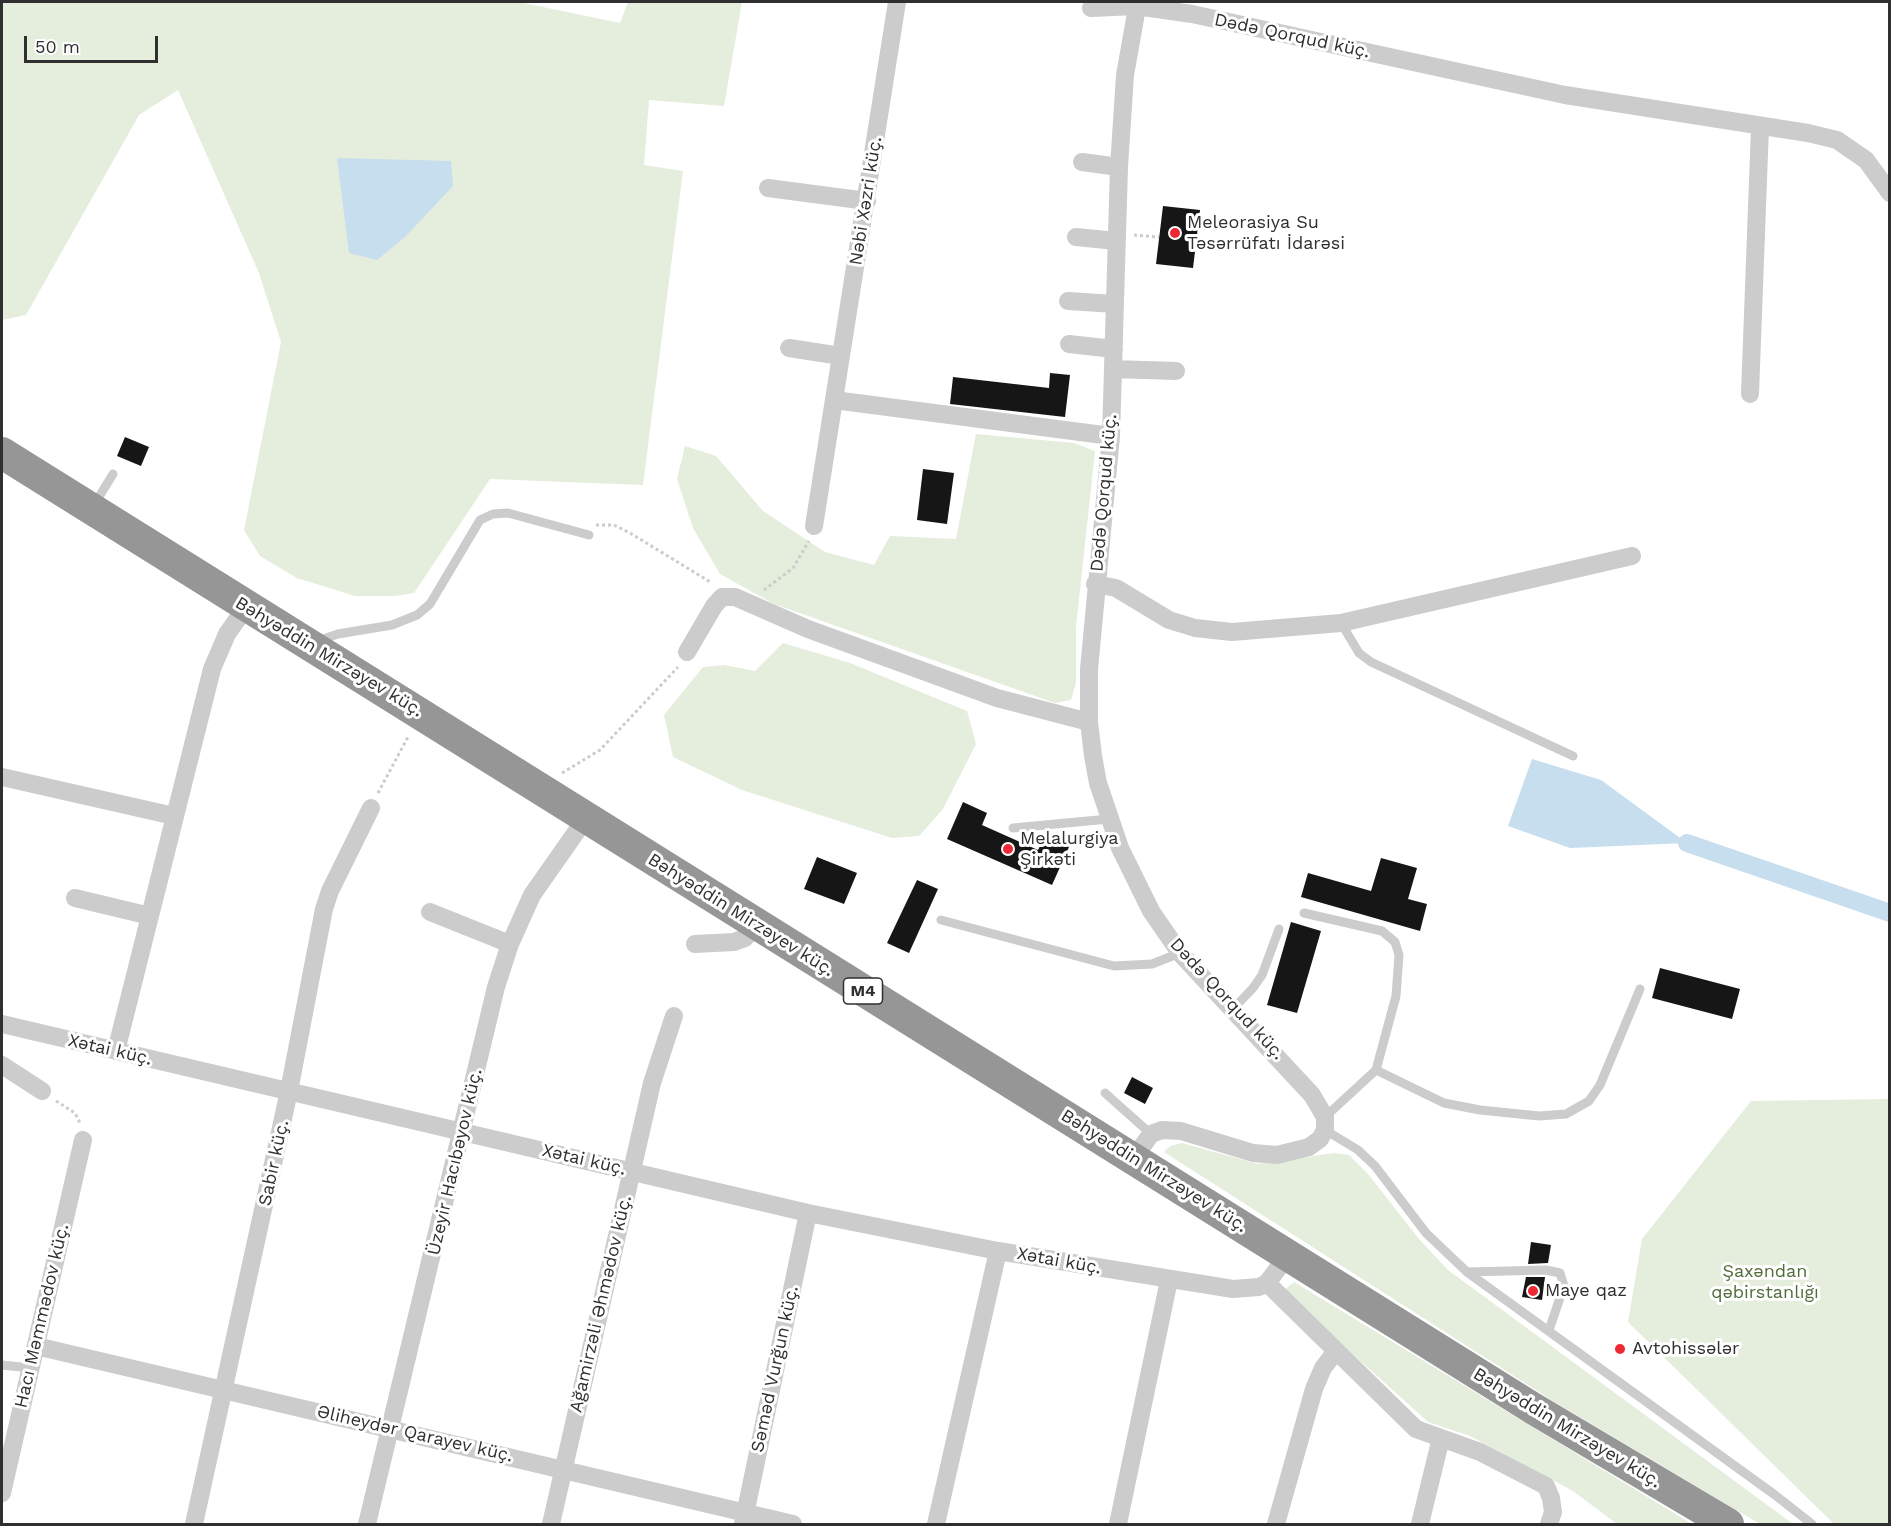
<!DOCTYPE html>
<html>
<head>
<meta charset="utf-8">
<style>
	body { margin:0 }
	#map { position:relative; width:1891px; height:1526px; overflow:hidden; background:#fff; font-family:"Work Sans",sans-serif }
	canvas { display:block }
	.frame { position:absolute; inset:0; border:3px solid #2f2f2f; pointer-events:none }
	.scale { position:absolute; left:24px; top:36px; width:134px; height:27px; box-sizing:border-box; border:3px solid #2f2f2f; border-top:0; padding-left:8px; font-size:18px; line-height:21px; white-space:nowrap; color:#2f2f2f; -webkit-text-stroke:4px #fff; paint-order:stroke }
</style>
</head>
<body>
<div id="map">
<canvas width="1891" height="1526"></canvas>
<div class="frame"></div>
<div class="scale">50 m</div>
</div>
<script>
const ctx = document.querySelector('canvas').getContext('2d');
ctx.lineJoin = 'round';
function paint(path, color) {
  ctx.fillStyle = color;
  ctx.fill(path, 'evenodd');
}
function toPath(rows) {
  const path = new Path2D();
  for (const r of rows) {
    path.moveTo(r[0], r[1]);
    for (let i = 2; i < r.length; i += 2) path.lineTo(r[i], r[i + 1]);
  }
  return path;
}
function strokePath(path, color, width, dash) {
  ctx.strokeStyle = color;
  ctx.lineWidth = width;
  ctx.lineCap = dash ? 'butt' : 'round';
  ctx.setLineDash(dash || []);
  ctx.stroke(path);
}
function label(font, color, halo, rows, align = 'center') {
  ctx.font = font + ' "Work Sans",sans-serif';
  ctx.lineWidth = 6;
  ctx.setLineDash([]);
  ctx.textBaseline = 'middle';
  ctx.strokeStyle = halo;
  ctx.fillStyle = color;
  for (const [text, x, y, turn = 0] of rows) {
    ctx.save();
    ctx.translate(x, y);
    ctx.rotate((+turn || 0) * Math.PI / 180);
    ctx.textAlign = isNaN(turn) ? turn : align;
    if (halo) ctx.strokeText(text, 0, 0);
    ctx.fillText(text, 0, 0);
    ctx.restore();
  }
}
paint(toPath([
	[2,2,519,2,620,23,628,2,742,2,724,106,649,100,644,165,683,171,643,485,490,479,414,593,395,596,355,596,297,578,260,556,244,530,281,342,259,273,178,90,139,115,26,315,2,320],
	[976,434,1074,443,1095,451,1076,627,1076,683,1071,700,1055,703,774,604,720,574,693,528,677,479,685,446,716,456,763,511,825,552,874,565,890,536,956,539],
	[783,643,850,663,967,711,976,744,943,809,919,836,892,838,742,790,673,757,664,715,703,667,724,665,755,671],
	[1889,1099,1889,1524,1834,1524,1628,1322,1642,1239,1751,1101],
	[1182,1143,1258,1164,1334,1153,1349,1155,1368,1174,1419,1239,1448,1270,1793,1524,1760,1524,1553,1401,1164,1152,1170,1146],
	[1294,1282,1692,1524,1617,1524,1573,1491,1470,1436,1428,1422,1283,1291]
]), '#e5eddc');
paint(toPath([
	[337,158,451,161,453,186,405,237,377,260,349,253],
	[1532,759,1601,780,1687,843,1570,848,1508,826]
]), '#c7deee');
strokePath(toPath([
	[1687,843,1890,913]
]), '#c7deee', 18);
paint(toPath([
	[1163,206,1200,210,1193,268,1156,264],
	[1050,373,1070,375,1065,417,950,404,953,377,1049,388],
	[125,437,149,447,141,466,117,456],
	[923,469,954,473,947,524,917,520],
	[963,802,987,813,982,825,1038,850,1045,836,1069,847,1052,885,947,839],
	[817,857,857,873,844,904,804,889],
	[1381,858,1417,868,1408,899,1427,904,1420,931,1301,897,1308,873,1371,891],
	[917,880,938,889,909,953,887,943],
	[1291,922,1321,931,1297,1013,1267,1005],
	[1660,968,1740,989,1732,1019,1652,998],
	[1132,1077,1153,1088,1145,1104,1124,1093],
	[1531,1242,1551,1245,1548,1263,1528,1264],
	[1526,1277,1545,1277,1542,1300,1522,1297]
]), '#161616');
strokePath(toPath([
	[1134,235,1159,237],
	[596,525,614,525,630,533,712,583],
	[764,590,793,568,809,541],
	[562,773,600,750,678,667],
	[378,793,409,735],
	[56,1101,75,1113,81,1125]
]), '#ccc', 3, [3, 3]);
strokePath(toPath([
	[94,505,113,474],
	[1341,623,1359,653,1371,662,1573,756],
	[320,644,326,638,338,634,392,625,417,615,430,604,480,520,493,514,508,513,589,535],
	[1013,828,1109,819],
	[1304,913,1382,931,1395,942,1399,955,1396,996,1376,1070,1325,1117],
	[941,920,1114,966,1152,964,1180,953],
	[1233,1009,1253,988,1262,975,1279,929],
	[1376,1070,1444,1103,1480,1110,1539,1116,1566,1114,1589,1101,1600,1085,1640,989],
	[1105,1093,1151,1134],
	[1325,1130,1358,1150,1375,1166,1426,1233,1467,1272,1775,1495,1812,1524],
	[1467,1272,1546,1270,1560,1273,1564,1286,1549,1330],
	[2,1365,31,1368]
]), '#ccc', 9);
strokePath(toPath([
	[1091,8,1136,6,1192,14,1565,95,1808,133,1837,140,1866,160,1890,193],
	[1082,162,1119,167],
	[768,188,867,201],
	[1076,237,1116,241],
	[1068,301,1115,304],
	[1069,344,1114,349],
	[789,348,841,356],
	[1113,369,1176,371],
	[1750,394,1760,127],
	[834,400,1111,436],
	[814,526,897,2],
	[1095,584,1116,588,1169,620,1195,628,1232,632,1341,623,1632,556],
	[687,652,714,606,722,597,735,597,808,629,997,698,1089,722],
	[2,777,174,816],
	[75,898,150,916],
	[430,912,510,944],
	[695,944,734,942,745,938,757,925],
	[2,1024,808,1213,998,1251,1233,1289,1259,1287,1267,1283,1288,1255],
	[116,1051,212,669,227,634,246,607],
	[2,1065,42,1091],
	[1134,1158,1151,1134,1162,1130,1181,1131,1253,1153,1277,1155,1309,1147,1320,1139,1325,1130,1325,1117,1312,1095,1180,953,1151,911,1120,848,1098,783,1093,756,1089,722,1089,669,1111,436,1119,167,1125,75,1138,2],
	[1267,1283,1416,1429,1480,1452,1546,1486,1551,1498,1553,1512,1549,1524],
	[36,1346,793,1524],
	[2,1493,83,1140],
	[194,1524,289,1091,324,909,330,891,371,808],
	[367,1524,496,987,510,944,532,895,586,818],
	[551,1524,652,1083,674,1016],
	[743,1524,808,1213],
	[936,1524,998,1251],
	[1118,1524,1169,1280],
	[1276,1524,1314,1389,1323,1368,1336,1351],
	[1420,1524,1441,1438]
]), '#ccc', 18);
strokePath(toPath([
	[2,453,1534,1409,1728,1524]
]), '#969696', 32);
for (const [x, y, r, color] of [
	[1175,233,6,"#ee2934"],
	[1008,849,6,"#ee2934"],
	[1533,1291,6,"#ee2934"],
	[1620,1349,6,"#ee2934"]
]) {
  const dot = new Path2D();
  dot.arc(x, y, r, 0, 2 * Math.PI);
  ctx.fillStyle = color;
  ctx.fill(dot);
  strokePath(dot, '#fff', 2);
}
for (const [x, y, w] of [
	[863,991,39]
]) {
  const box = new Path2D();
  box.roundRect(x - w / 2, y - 13, w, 26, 4.5);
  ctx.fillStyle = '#fff';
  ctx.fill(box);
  strokePath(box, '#2f2f2f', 1.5);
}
label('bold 16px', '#2f2f2f', null, [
	["M4",863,991]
]);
label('18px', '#2f2f2f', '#fff', [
	["Dədə Qorqud küç.",1292,36,12],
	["Nəbi Xəzri küç.",866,201,-81],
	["Dədə Qorqud küç.",1104,493,-85],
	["Bəhyəddin Mirzəyev küç.",329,657,31],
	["Bəhyəddin Mirzəyev küç.",741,915,32],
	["Dədə Qorqud küç.",1227,999,47],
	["Xətai küç.",110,1050,13],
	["Xətai küç.",584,1160,13],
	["Üzeyir Hacıbəyov küç.",455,1162,-77],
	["Sabir küç.",274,1163,-78],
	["Bəhyəddin Mirzəyev küç.",1154,1171,32],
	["Xətai küç.",1059,1261,10],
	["Ağamirzəli Əhmədov küç.",601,1304,-77],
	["Hacı Məmmədov küç.",42,1316,-77],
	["Səməd Vurğun küç.",775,1369,-78],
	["Bəhyəddin Mirzəyev küç.",1567,1428,31],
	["Əliheydər Qarayev küç.",415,1434,13]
]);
label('18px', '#2f2f2f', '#fff', [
	["Meleorasiya Su",1187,223],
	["Təsərrüfatı İdarəsi",1187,244],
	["Melalurgiya",1020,839],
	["Şirkəti",1020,860],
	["Maye qaz",1545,1291],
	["Avtohissələr",1632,1349]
], 'left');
label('18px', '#516d3a', '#fff', [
	["Şaxəndan",1765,1272],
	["qəbirstanlığı",1765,1293]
]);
</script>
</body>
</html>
